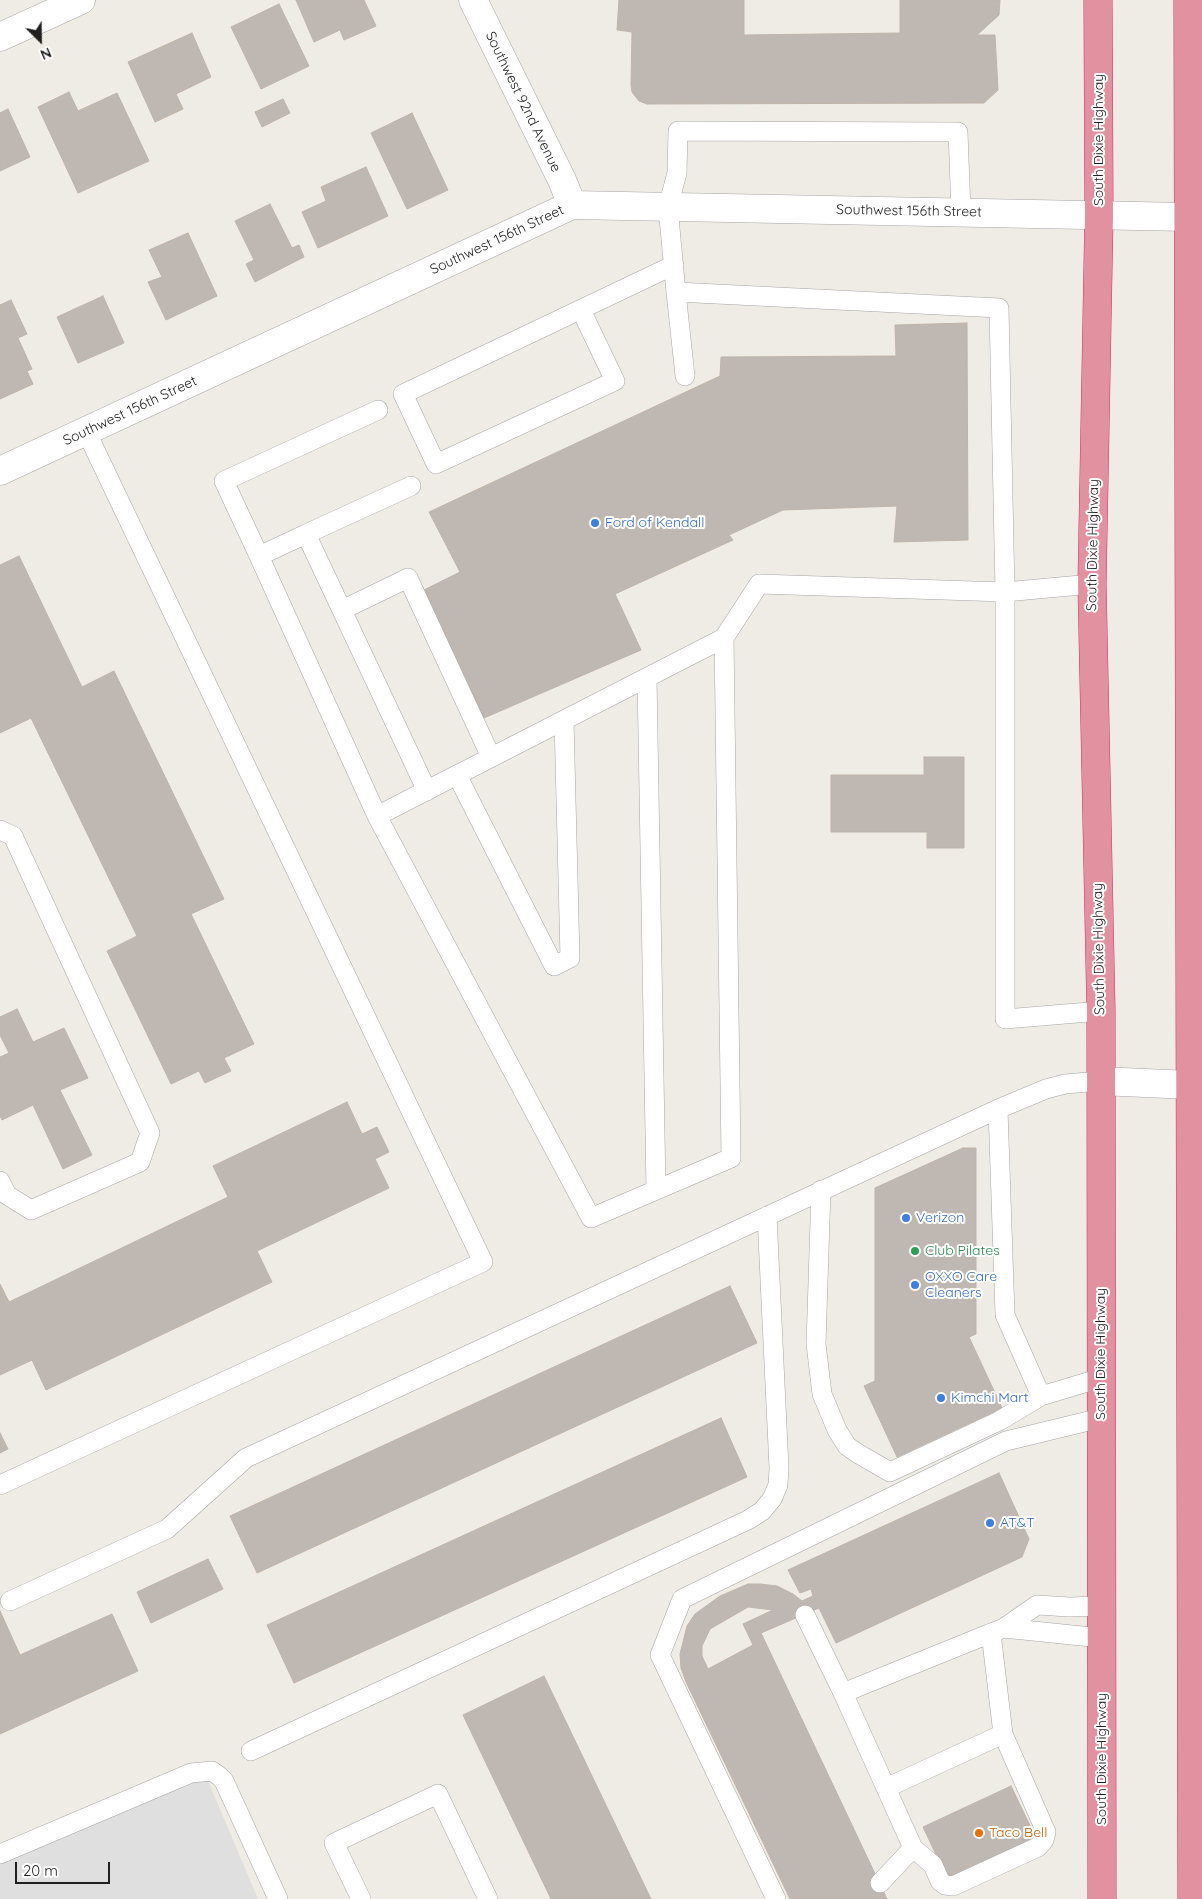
<!DOCTYPE html>
<html>
<head>
<meta charset="utf-8">
<style>
	body { margin:0 }
	#map { position:relative; width:1202px; height:1899px; overflow:hidden; background:#efece5; font-family:Quicksand,sans-serif }
	canvas { display:block }
	.north { position:absolute; left:15px; top:15px; width:50px; height:50px; -webkit-text-stroke:4px #fff; paint-order:stroke; rotate:157deg; font-size:14px; font-weight:700; line-height:20px; text-align:center; color:#1f1f1f }
	.north::after { content:''; display:block; margin:auto; width:18px; height:22px; background:#1f1f1f; clip-path:polygon(50% 0,100% 100%,50% 72%,0 100%) }
	.scale { position:absolute; left:15px; top:1862px; width:95px; height:22px; box-sizing:border-box; border:2px solid #1f1f1f; border-top:0; padding-left:6px; font-size:15px; line-height:18px; white-space:nowrap; color:#1f1f1f; -webkit-text-stroke:4px #fff; paint-order:stroke }
</style>
</head>
<body>
<div id="map">
<canvas width="1202" height="1899"></canvas>
<div class="north">N</div>
<div class="scale">20 m</div>
</div>
<script>
const ctx = document.querySelector('canvas').getContext('2d');
ctx.lineJoin = 'round';
function paint(path, color) {
  ctx.fillStyle = color;
  ctx.fill(path, 'evenodd');
}
function toPath(rows) {
  const path = new Path2D();
  for (const r of rows) {
    path.moveTo(r[0], r[1]);
    for (let i = 2; i < r.length; i += 2) path.lineTo(r[i], r[i + 1]);
  }
  return path;
}
function strokePath(path, color, width, dash) {
  ctx.strokeStyle = color;
  ctx.lineWidth = width;
  ctx.lineCap = dash ? 'butt' : 'round';
  ctx.setLineDash(dash || []);
  ctx.stroke(path);
}
function label(font, color, halo, rows, align = 'center') {
  ctx.font = font + ' Quicksand,sans-serif';
  ctx.lineWidth = 4;
  ctx.setLineDash([]);
  ctx.textBaseline = 'middle';
  ctx.strokeStyle = halo;
  ctx.fillStyle = color;
  for (const [text, x, y, turn = 0] of rows) {
    ctx.save();
    ctx.translate(x, y);
    ctx.rotate((+turn || 0) * Math.PI / 180);
    ctx.textAlign = isNaN(turn) ? turn : align;
    if (halo) ctx.strokeText(text, 0, 0);
    ctx.fillText(text, 0, 0);
    ctx.restore();
  }
}
paint(toPath([
	[203,1769,258,1899,0,1899,0,1855]
]), '#dfdfdf');
const building = toPath([
	[296,0,364,0,376,26,344,40,340,30,314,42,296,0],
	[619,0,744,0,744,35,900,33,900,0,1000,0,999,15,977,35,995,35,998,90,984,103,647,104,639,101,632,92,631,85,632,32,617,30,619,0],
	[279,4,309,66,261,89,231,27,279,4],
	[192,33,211,77,176,94,183,109,155,122,128,62,192,33],
	[69,92,78,111,117,93,149,161,78,193,38,107,69,92],
	[283,99,290,113,262,127,255,112,283,99],
	[8,109,30,157,0,171,0,113,8,109],
	[412,113,448,190,407,209,371,133,412,113],
	[366,167,388,216,318,248,302,212,326,201,321,187,366,167],
	[270,204,292,248,299,245,304,257,255,282,246,264,254,260,235,221,270,204],
	[188,233,217,296,166,320,148,282,162,277,149,250,188,233],
	[103,296,124,343,78,363,57,317,103,296],
	[11,300,27,334,18,338,32,369,27,371,33,384,0,399,0,305,11,300],
	[967,323,968,540,894,542,897,506,783,510,729,535,733,540,615,594,641,650,484,718,422,591,460,572,429,512,720,376,721,357,896,356,895,325,967,323],
	[19,556,82,687,114,671,224,899,191,914,254,1044,224,1058,231,1071,205,1083,199,1071,171,1084,107,951,137,936,31,718,0,733,0,565,19,556],
	[924,757,964,757,964,848,927,848,927,832,831,832,831,775,924,775,924,757],
	[17,1009,33,1042,64,1028,88,1078,60,1090,92,1155,63,1169,33,1105,2,1120,0,1116,0,1057,9,1053,0,1035,0,1017,17,1009],
	[347,1102,362,1134,377,1127,389,1152,375,1159,389,1188,257,1251,272,1282,46,1390,32,1360,0,1375,0,1284,9,1302,228,1197,213,1166,347,1102],
	[963,1148,976,1148,976,1334,969,1337,1002,1408,897,1457,864,1386,875,1381,875,1188,963,1148],
	[730,1286,757,1343,257,1573,230,1516,730,1286],
	[721,1418,747,1477,294,1683,267,1625,721,1418],
	[0,1433,8,1449,0,1453,0,1433],
	[999,1473,1029,1539,1022,1557,836,1643,819,1608,761,1633,887,1899,790,1899,686,1682,681,1668,680,1654,687,1626,695,1614,720,1596,748,1584,760,1584,777,1586,793,1594,802,1601,813,1596,811,1589,800,1593,788,1570,999,1473],
	[748,1607,773,1610,743,1624,753,1645,708,1669,702,1656,702,1646,710,1629,748,1607],
	[208,1559,223,1589,151,1623,137,1592,208,1559],
	[0,1611,20,1655,112,1614,138,1671,0,1734,0,1611],
	[544,1676,651,1899,551,1899,463,1715,544,1676],
	[1011,1786,1036,1838,948,1880,923,1827,1011,1786]
]);
paint(building, '#bfb8b2');
strokePath(building, '#c0b3a8', 1);
const lane = toPath([
	[676,292,685,376],
	[581,310,615,381,436,464,403,394,674,265],
	[378,410,224,481,259,556,306,534,427,791],
	[306,534,411,486],
	[259,556,377,816],
	[1092,584,1005,592,1005,1019,1101,1011],
	[342,610,408,578,491,757],
	[724,638,731,1158,591,1218,377,816,724,638,759,584,1005,592,999,308,676,292,668,207,677,173,678,131,958,132,961,212],
	[647,678,656,1190],
	[457,775,554,966,570,958,564,720],
	[0,830,13,836,150,1133,140,1162,31,1210,7,1195,0,1181],
	[998,1109,1005,1315,1041,1396],
	[821,1190,816,1344,822,1394,837,1430,847,1446,857,1453,890,1472,999,1421,1041,1396,1101,1378],
	[0,1485,483,1262,86,431],
	[10,1601,167,1529,246,1458,998,1109,1046,1089,1065,1084,1100,1081],
	[805,1615,843,1693],
	[1004,1628,1101,1638],
	[991,1633,1003,1734,886,1788,843,1693,991,1633,1004,1628,1037,1605,1069,1607,1101,1606],
	[251,1751,748,1520,762,1511,772,1499,778,1485,779,1468,767,1216],
	[886,1788,913,1848,933,1865,940,1881,945,1885,953,1886,1038,1847,1044,1840,1046,1832,1003,1734],
	[0,1854,191,1773,212,1771,219,1776,224,1781,278,1899],
	[880,1883,913,1848],
	[361,1899,334,1843,438,1794,488,1899],
	[776,1899,660,1655,682,1599,1006,1441,1101,1418]
]);
const street = toPath([
	[473,0,562,180,572,205],
	[0,37,81,0],
	[0,471,572,205,1188,217],
	[1100,1081,1190,1085]
]);
const highway = toPath([
	[1098,0,1099,214,1092,584,1101,1011,1102,1899],
	[1188,0,1192,1899]
]);
strokePath(lane, '#a6a6a6', 20);
strokePath(street, '#a6a6a6', 29);
strokePath(highway, '#d22d67', 29);
strokePath(lane, '#fff', 19);
strokePath(street, '#fff', 28);
strokePath(highway, '#e291a0', 28);
for (const [x, y, r, color] of [
	[595,523,5,"#3f7fe0"],
	[906,1218,5,"#3f7fe0"],
	[915,1251,5,"#2e9e5b"],
	[915,1285,5,"#3f7fe0"],
	[941,1398,5,"#3f7fe0"],
	[990,1523,5,"#3f7fe0"],
	[979,1833,5,"#e8710a"]
]) {
  const dot = new Path2D();
  dot.arc(x, y, r, 0, 2 * Math.PI);
  ctx.fillStyle = color;
  ctx.fill(dot);
  strokePath(dot, '#fff', 2);
}
label('14px', '#1f1f1f', '#fff', [
	["Southwest 92nd Avenue",523,102,64],
	["South Dixie Highway",1099,140,-90],
	["Southwest 156th Street",909,211,1],
	["Southwest 156th Street",497,240,-25],
	["Southwest 156th Street",130,411,-25],
	["South Dixie Highway",1093,545,-89],
	["South Dixie Highway",1099,949,-91],
	["South Dixie Highway",1101,1354,-90],
	["South Dixie Highway",1102,1759,-90]
]);
label('14px', '#366cbe', '#fff', [
	["Ford of Kendall",605,523],
	["Verizon",916,1218],
	["OXXO Care",925,1277],
	["Cleaners",925,1293],
	["Kimchi Mart",951,1398],
	["AT&T",1000,1523]
], 'left');
label('14px', '#27864d', '#fff', [
	["Club Pilates",925,1251]
], 'left');
label('14px', '#c56008', '#fff', [
	["Taco Bell",989,1833]
], 'left');
</script>
</body>
</html>
